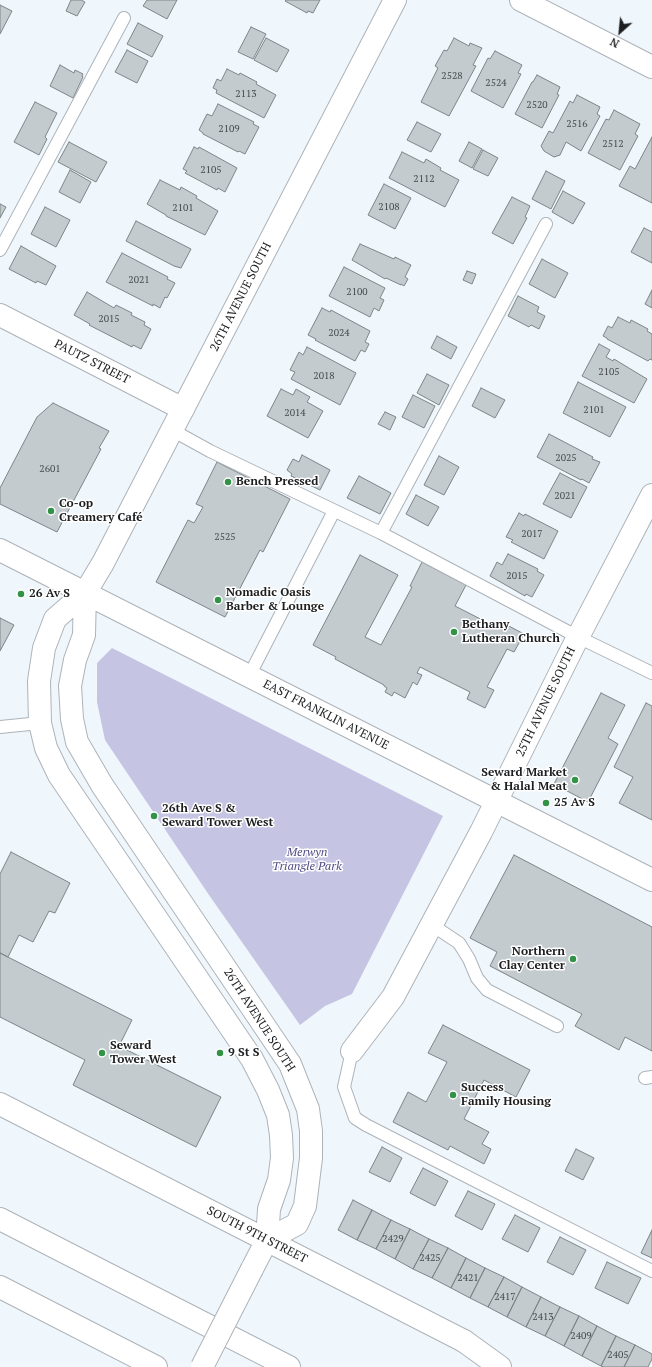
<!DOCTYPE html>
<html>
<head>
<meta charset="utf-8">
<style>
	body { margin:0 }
	#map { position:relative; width:652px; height:1367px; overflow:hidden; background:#eff6fc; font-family:"PT Serif",serif }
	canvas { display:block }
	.north { position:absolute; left:600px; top:12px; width:40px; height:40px; -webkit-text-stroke:3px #fff; paint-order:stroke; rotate:207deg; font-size:11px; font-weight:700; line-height:16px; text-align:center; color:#1c1e20 }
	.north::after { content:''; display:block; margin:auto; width:14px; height:18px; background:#1c1e20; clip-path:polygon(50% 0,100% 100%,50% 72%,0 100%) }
</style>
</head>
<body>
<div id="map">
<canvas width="652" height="1367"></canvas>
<div class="north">N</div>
</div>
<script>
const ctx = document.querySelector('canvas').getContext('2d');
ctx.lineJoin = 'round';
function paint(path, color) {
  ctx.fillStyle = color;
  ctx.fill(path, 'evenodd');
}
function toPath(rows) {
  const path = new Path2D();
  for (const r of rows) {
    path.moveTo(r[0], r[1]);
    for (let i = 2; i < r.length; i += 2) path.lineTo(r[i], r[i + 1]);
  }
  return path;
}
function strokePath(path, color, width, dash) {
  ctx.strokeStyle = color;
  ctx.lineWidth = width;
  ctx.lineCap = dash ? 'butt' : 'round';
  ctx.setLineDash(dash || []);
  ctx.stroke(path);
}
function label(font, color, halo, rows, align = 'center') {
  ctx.font = font + ' "PT Serif",serif';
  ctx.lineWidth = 3;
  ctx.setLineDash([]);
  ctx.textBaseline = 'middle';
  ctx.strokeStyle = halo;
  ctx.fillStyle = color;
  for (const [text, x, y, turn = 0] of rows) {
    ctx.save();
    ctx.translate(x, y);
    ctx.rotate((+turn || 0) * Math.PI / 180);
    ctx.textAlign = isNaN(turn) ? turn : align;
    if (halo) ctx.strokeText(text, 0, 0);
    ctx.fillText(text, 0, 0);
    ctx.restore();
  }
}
paint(toPath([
	[112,648,443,816,352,994,325,1006,300,1025,209,895,105,740,97,702,97,663]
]), '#c5c4e2');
const building = toPath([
	[71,0,81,0,85,2,77,16,66,11,71,0],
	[147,0,177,0,167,19,143,6,147,0],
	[286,0,320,0,313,13,308,11,307,13,285,1,286,0],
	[0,5,12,11,0,34,0,5],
	[138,23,163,36,152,57,127,44,138,23],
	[251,27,266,34,253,59,238,52,251,27],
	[266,38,289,50,277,72,254,60,266,38],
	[454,38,469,46,470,43,482,48,473,65,476,66,449,116,421,102,438,68,435,66,444,50,447,51,454,38],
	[127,50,148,61,137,83,115,72,127,50],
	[495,51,522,65,518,73,521,74,503,108,471,91,488,58,490,59,495,51],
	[60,65,74,73,75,70,83,74,82,76,83,77,73,98,50,86,60,65],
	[227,69,239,75,240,73,257,82,256,84,276,95,264,118,216,93,217,90,213,88,217,79,221,81,227,69],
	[537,75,560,87,557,94,559,95,542,128,515,114,532,82,533,82,537,75],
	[577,95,600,107,597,114,600,116,581,151,566,142,560,155,554,157,544,151,541,146,549,131,553,133,570,101,573,103,577,95],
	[35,102,57,113,45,137,47,139,39,155,14,142,35,102],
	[218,104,254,122,253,124,259,127,245,154,239,151,238,152,203,134,203,133,199,130,207,114,212,116,218,104],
	[614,110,640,124,635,134,638,136,620,170,588,153,606,119,609,120,614,110],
	[417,122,441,134,431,152,407,140,417,122],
	[652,137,652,203,619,186,630,166,635,169,652,137],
	[69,142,107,162,96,182,58,162,69,142],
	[469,142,482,149,472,168,459,161,469,142],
	[194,147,198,149,199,147,237,168,225,192,218,188,217,190,185,173,187,171,183,169,194,147],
	[483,150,498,158,488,176,473,169,483,150],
	[402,152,424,163,426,159,441,168,440,170,459,180,445,207,389,178,402,152],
	[70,170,91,182,80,203,59,192,70,170],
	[546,171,565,181,551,209,532,199,546,171],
	[160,180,180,190,181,187,197,196,196,198,218,211,205,235,166,216,166,215,147,204,160,180],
	[384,184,411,198,395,229,368,215,384,184],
	[563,191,585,203,573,224,552,212,563,191],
	[512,197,530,206,525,217,527,218,513,244,492,233,512,197],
	[0,204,6,207,0,218,0,204],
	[45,207,70,220,56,247,31,234,45,207],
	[136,221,191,249,181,268,174,266,126,241,136,221],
	[644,228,652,232,652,263,631,252,644,228],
	[360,244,394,259,395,257,411,265,405,277,408,279,404,286,401,284,401,285,386,278,385,279,352,260,360,244],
	[21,246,56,266,46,285,37,281,36,283,9,269,21,246],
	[122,253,168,277,167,279,175,283,167,298,165,297,160,308,153,304,153,306,106,282,122,253],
	[542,259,568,273,555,298,529,284,542,259],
	[344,267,385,288,380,298,384,300,379,311,374,308,370,317,329,296,344,267],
	[467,271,476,274,472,284,463,280,467,271],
	[652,290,652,308,645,304,652,290],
	[87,292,114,308,116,305,132,313,131,315,145,322,144,325,151,329,141,349,133,345,132,347,89,325,90,324,74,315,87,292],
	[518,296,539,307,537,312,545,316,539,329,531,325,529,327,508,316,518,296],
	[322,308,330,312,331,310,370,331,365,342,369,344,365,352,361,350,355,361,315,340,316,339,308,335,322,308],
	[618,317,630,323,631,320,648,329,647,331,652,334,652,360,650,359,648,361,607,339,607,338,603,336,608,326,612,328,618,317],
	[437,336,457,347,451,359,431,348,437,336],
	[599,344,610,350,606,357,613,361,614,359,647,379,634,403,582,376,599,344],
	[307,347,356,373,340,405,291,379,295,372,290,370,299,352,303,355,307,347],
	[427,374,449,385,439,405,417,393,427,374],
	[578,382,626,407,610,437,563,413,578,382],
	[481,388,505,400,495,418,472,406,481,388],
	[281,389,293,395,296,389,310,397,307,402,323,411,308,438,267,416,281,389],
	[413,395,435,406,424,428,402,417,413,395],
	[53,403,109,431,99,448,101,449,57,532,0,504,0,488,37,417,53,403],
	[385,412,396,417,390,430,378,424,385,412],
	[549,434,593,457,592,459,600,462,589,483,582,479,581,480,537,457,549,434],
	[302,455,330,470,320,490,291,476,292,474,287,470,293,459,299,462,302,455],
	[439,456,459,467,444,495,424,485,439,456],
	[217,462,290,499,263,552,260,550,225,617,156,582,188,520,194,523,203,507,196,504,217,462],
	[560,473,587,487,571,518,543,504,560,473],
	[359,476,391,493,380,514,347,498,359,476],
	[416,495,439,507,428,526,406,514,416,495],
	[519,513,524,516,525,514,558,531,544,559,511,542,513,540,506,537,519,513],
	[508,554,538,569,537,571,544,575,532,597,526,594,525,596,490,576,497,562,502,565,508,554],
	[360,555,398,575,365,637,381,645,412,587,410,586,422,562,466,585,455,606,502,630,505,624,524,634,514,652,507,649,487,687,494,690,485,708,467,699,470,692,420,667,417,673,422,675,417,685,413,682,405,698,394,692,392,696,385,692,387,688,384,686,384,685,335,659,336,657,313,645,360,555],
	[0,618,14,625,0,651,0,618],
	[601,693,625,705,608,738,618,744,588,802,554,784,601,693],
	[646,703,652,706,652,820,619,803,633,777,614,767,646,703],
	[11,852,70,883,55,913,49,911,33,942,19,935,8,957,0,953,0,874,11,852],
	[514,855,652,927,652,1051,625,1037,619,1050,575,1026,582,1014,490,966,497,952,470,938,514,855],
	[0,953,132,1020,119,1046,221,1097,196,1147,73,1085,85,1060,0,1017,0,953],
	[443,1025,530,1070,516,1097,484,1080,464,1119,489,1132,482,1144,491,1149,484,1164,450,1146,448,1150,393,1122,408,1092,426,1102,447,1062,428,1053,443,1025],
	[382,1147,402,1158,390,1182,369,1172,382,1147],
	[576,1149,594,1158,583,1180,565,1171,576,1149],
	[423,1168,448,1181,435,1206,410,1193,423,1168],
	[468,1191,495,1204,482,1230,455,1216,468,1191],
	[353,1200,372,1210,357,1240,338,1230,353,1200],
	[372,1210,391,1220,376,1249,357,1240,372,1210],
	[515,1215,540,1228,528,1252,502,1239,515,1215],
	[391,1220,410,1229,395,1259,376,1249,391,1220],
	[410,1229,429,1239,413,1269,395,1259,410,1229],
	[652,1230,652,1258,641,1253,652,1230],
	[560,1237,586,1250,573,1275,547,1262,560,1237],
	[429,1239,448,1248,432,1278,413,1269,429,1239],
	[448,1248,466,1258,451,1288,432,1278,448,1248],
	[466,1258,485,1268,470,1298,451,1288,466,1258],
	[607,1262,641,1278,628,1304,595,1288,607,1262],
	[485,1268,504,1277,488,1307,470,1298,485,1268],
	[504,1277,522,1287,507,1317,488,1307,504,1277],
	[522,1287,541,1297,526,1327,507,1317,522,1287],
	[541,1297,560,1307,545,1336,526,1327,541,1297],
	[560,1307,579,1316,564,1346,545,1336,560,1307],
	[579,1316,597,1326,582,1356,564,1346,579,1316],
	[597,1326,616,1336,601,1366,582,1356,597,1326],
	[616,1336,635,1345,624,1367,604,1367,601,1366,616,1336],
	[635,1345,652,1354,652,1359,648,1367,624,1367,635,1345]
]);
paint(building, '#c3cbcf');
strokePath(building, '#7d8588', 1);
const service = toPath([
	[0,250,124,18],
	[172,430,210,451,381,533,578,637,652,673],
	[381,533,546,224],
	[249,676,334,511],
	[0,727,40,723],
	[432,925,459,943,469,959,477,978,487,990,557,1026],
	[352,1051,344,1087,355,1118,366,1125,652,1271],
	[645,1078,652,1077]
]);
const minor = toPath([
	[521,0,652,67],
	[0,315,183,409],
	[352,1051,393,997,481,832,578,637,652,495]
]);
const tertiary = toPath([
	[0,550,652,880],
	[85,593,84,635,75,660,70,686,72,719,77,742,102,785,290,1064,308,1109,311,1131,311,1158,305,1206,297,1224,267,1240],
	[0,1104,464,1341],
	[252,1269,267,1240,269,1209,279,1180,282,1158,281,1135,278,1115,268,1090,252,1059,59,775,46,748,40,723,39,681,44,648,55,619,85,593,103,563,395,0]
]);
const motorway = toPath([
	[0,1219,289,1367],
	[0,1287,156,1367],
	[464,1341,500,1367]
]);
strokePath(service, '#adb3b9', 14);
strokePath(minor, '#adb3b9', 24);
strokePath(tertiary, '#adb3b9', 24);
strokePath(motorway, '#adb3b9', 24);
strokePath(service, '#fff', 12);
strokePath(minor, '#fff', 22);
strokePath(tertiary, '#fff', 22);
strokePath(motorway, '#fff', 22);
const tertiaryBridge = toPath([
	[202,1367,252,1269]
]);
strokePath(tertiaryBridge, '#adb3b9', 24, []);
strokePath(tertiaryBridge, '#fff', 22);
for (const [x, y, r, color] of [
	[228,482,4,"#329245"],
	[51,511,4,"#329245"],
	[21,594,4,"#329245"],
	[218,600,4,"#329245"],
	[454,632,4,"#329245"],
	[575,780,4,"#329245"],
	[546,803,4,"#329245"],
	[154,816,4,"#329245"],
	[573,959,4,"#329245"],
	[102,1053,4,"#329245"],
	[220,1053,4,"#329245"],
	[453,1095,4,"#329245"]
]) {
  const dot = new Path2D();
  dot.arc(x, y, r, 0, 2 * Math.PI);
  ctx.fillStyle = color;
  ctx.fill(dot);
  strokePath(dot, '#fff', 1.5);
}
label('10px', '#46494c', null, [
	["2528",452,76],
	["2524",496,83],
	["2113",246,94],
	["2520",537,105],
	["2516",577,124],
	["2109",229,129],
	["2512",613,144],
	["2105",211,170],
	["2112",424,179],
	["2108",389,207],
	["2101",183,208],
	["2021",139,280],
	["2100",357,292],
	["2015",109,319],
	["2024",339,333],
	["2105",609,372],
	["2018",324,376],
	["2101",594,410],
	["2014",295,413],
	["2025",566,458],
	["2601",50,469],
	["2021",565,496],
	["2017",532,534],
	["2525",225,537],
	["2015",517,576],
	["2429",393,1239],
	["2425",430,1258],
	["2421",468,1278],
	["2417",505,1297],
	["2413",543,1317],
	["2409",581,1336],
	["2405",618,1355]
]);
label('12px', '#1c1e20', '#fff', [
	["26TH AVENUE SOUTH",241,297,-63],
	["PAUTZ STREET",92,362,27],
	["25TH AVENUE SOUTH",546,702,-64],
	["EAST FRANKLIN AVENUE",326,715,27],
	["26TH AVENUE SOUTH",259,1020,57],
	["SOUTH 9TH STREET",257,1235,27]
]);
label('bold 12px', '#1c1e20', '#fff', [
	["Bench Pressed",236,482],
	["Co-op",59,504],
	["Creamery Café",59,518],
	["Nomadic Oasis",226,593],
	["Barber & Lounge",226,607],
	["26 Av S",29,594],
	["Bethany",462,625],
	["Lutheran Church",462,639],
	["Seward Market",567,773,"right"],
	["& Halal Meat",567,787,"right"],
	["25 Av S",554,803],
	["26th Ave S &",162,809],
	["Seward Tower West",162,823],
	["Northern",565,952,"right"],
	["Clay Center",565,966,"right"],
	["Seward",110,1046],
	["Tower West",110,1060],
	["9 St S",228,1053],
	["Success",461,1088],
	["Family Housing",461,1102]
], 'left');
label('italic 12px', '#4f4985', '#fff', [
	["Merwyn",307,853],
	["Triangle Park",307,867]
]);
</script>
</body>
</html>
